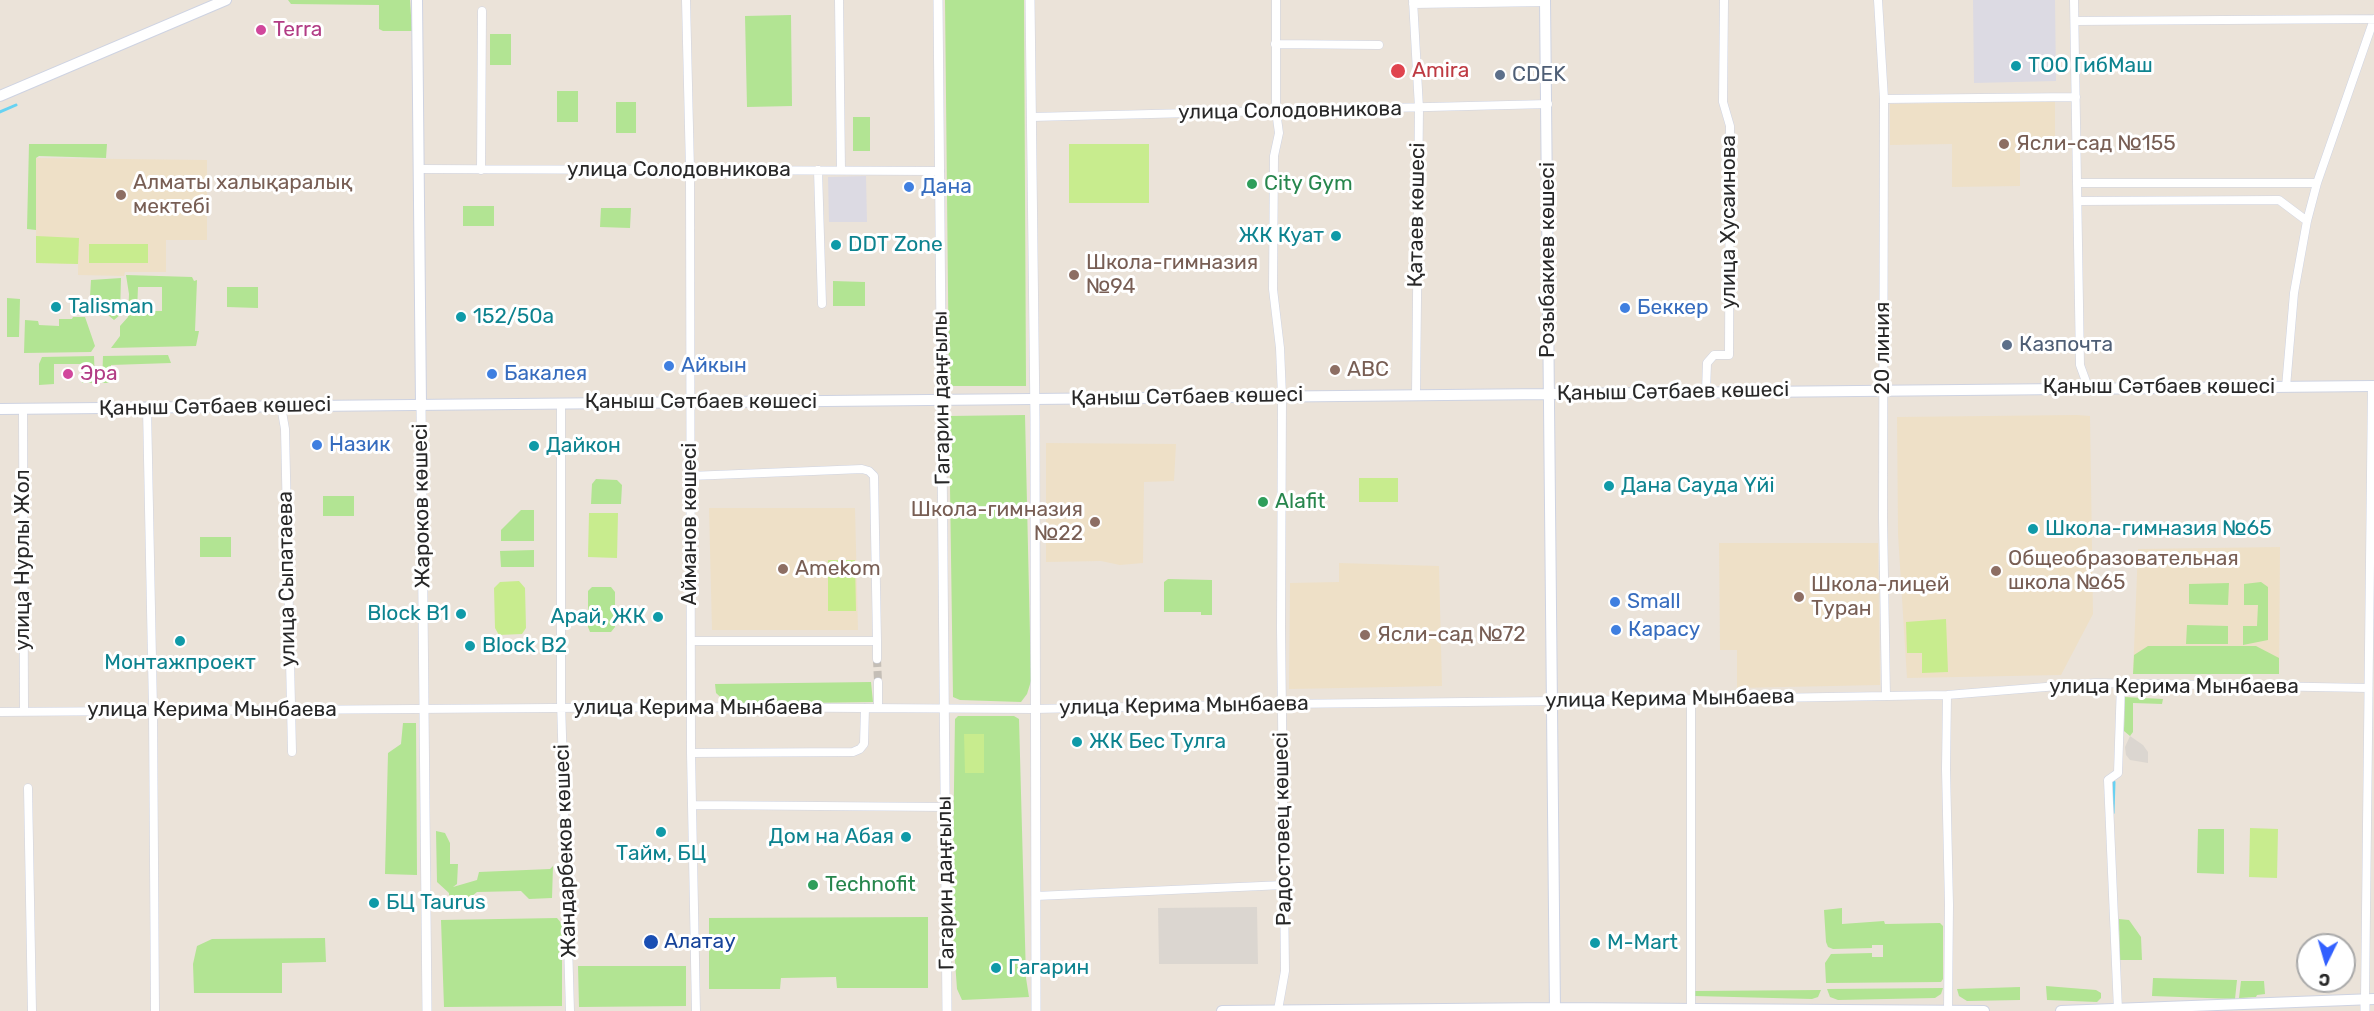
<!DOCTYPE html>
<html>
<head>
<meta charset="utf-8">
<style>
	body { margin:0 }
	#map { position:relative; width:2374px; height:1011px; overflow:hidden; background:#ebe3d9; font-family:Rubik,sans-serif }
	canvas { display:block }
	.north { position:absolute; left:2296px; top:933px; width:60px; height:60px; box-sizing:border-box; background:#fff; border:2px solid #a9a9a9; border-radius:50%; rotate:185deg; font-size:16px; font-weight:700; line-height:24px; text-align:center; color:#282828 }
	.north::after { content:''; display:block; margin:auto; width:21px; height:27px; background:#3260ff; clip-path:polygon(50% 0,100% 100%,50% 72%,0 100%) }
</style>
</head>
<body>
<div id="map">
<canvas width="2374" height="1011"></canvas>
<div class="north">С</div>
</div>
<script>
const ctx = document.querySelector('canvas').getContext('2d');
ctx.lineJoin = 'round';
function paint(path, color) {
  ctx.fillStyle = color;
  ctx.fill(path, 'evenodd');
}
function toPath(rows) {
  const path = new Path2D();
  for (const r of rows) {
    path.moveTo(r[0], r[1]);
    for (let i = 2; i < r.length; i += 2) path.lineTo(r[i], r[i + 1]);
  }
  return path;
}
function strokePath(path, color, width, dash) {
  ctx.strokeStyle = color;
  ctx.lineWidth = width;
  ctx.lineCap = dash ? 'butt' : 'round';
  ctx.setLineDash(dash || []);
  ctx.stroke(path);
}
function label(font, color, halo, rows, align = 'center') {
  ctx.font = font + ' Rubik,sans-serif';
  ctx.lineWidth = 6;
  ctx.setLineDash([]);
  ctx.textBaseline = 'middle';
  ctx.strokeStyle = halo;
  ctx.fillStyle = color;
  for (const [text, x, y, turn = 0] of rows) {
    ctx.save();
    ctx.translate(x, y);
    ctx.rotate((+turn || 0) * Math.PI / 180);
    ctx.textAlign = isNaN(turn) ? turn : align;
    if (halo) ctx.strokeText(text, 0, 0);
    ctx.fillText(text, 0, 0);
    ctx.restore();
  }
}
paint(toPath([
	[1973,0,2055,0,2056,81,1974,83],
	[866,176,867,222,829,222,828,177]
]), '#dcdae3');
paint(toPath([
	[2055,101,2055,145,2020,145,2020,186,1952,187,1952,144,1890,145,1890,104],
	[36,158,207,160,207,240,166,240,166,272,125,272,124,276,78,275,78,264,36,263],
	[2077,415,2090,416,2093,614,2061,675,1907,678,1898,534,1897,417],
	[1046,443,1176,444,1174,481,1144,482,1143,563,1120,565,1101,561,1046,562],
	[709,508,855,508,858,630,712,630],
	[1719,543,1878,543,1880,685,1737,688,1737,650,1720,650],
	[2280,547,2279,674,2133,674,2138,549],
	[1339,563,1439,566,1442,686,1289,689,1290,583,1339,582]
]), '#eee0c7');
paint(toPath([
	[288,0,410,0,412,31,383,31,379,29,379,5,291,4],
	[945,0,1024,0,1026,386,949,386],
	[791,15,792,106,747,107,745,16],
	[490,34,511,34,511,65,490,65],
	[557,91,578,91,578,122,557,122],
	[636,102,636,133,616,133,616,102],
	[853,117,870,117,870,151,853,151],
	[29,144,107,144,106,158,39,156,36,158,36,230,27,229],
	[463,206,494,206,494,226,463,226],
	[601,208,631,208,630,228,600,227],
	[126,275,192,277,194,281,197,280,195,331,199,331,196,346,111,348,120,336,120,326,128,317,129,294],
	[138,287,162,287,162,311,137,311],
	[121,278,120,315,114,320,94,303,90,297,91,280],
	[833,281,865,282,865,306,833,306],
	[227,287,258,287,258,308,227,307],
	[7,298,20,299,19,337,7,337],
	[73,317,85,317,95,346,91,352,24,353,25,320,38,321,39,325,59,326,59,319,72,319],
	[168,355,171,363,111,365,111,383,102,383,103,356],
	[94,356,95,383,82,383,81,364,54,364,54,384,39,385,39,364,42,357],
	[1025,415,1031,681,1027,694,1021,702,960,700,953,697,949,416],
	[596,479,617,480,622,485,621,504,591,504,592,484],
	[323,496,354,496,354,516,323,516],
	[521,510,534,510,534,541,501,541,501,530],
	[200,537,231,537,231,557,200,557],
	[534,550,534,567,501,567,500,551],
	[1168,579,1212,580,1212,615,1201,615,1201,612,1164,612,1164,582],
	[2261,582,2268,587,2268,640,2243,645,2243,626,2257,626,2258,605,2244,605,2244,584],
	[2229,583,2228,605,2189,604,2189,584],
	[592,587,611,587,615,592,615,627,611,632,590,632,588,627,588,591],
	[2187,625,2228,626,2228,644,2186,644],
	[2148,646,2256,646,2279,658,2279,674,2133,674,2134,655],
	[871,682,873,702,728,704,716,693,715,684],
	[2125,697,2163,699,2162,704,2133,703,2133,732,2130,736,2124,731],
	[958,716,1014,716,1019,719,1026,978,1029,997,962,1000,957,989,952,920,955,719],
	[403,723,416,723,417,875,385,874,388,753,401,744],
	[2198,829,2224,829,2224,874,2197,873],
	[436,831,445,833,450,843,450,864,458,864,457,884,453,887,477,880,479,872,550,869,553,866,552,898,529,899,521,891,477,892,466,901,453,902,449,899,449,893,437,882],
	[1842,908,1842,924,1884,921,1885,924,1940,923,1943,926,1943,979,1941,982,1826,983,1825,963,1831,954,1872,953,1872,957,1883,957,1883,945,1872,945,1872,948,1833,949,1828,947,1826,942,1824,910],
	[928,917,928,988,837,988,836,977,781,978,780,989,709,989,709,918],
	[557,918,562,924,562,1006,444,1007,441,920],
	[2119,919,2129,920,2141,937,2142,960,2120,960],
	[325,938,326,962,282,963,282,993,194,993,193,964,197,946,212,939],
	[578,966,686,966,686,1006,579,1007],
	[2153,978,2237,980,2235,999,2152,996],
	[2241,981,2264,981,2265,994,2257,995,2256,997,2239,998],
	[2046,986,2096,990,2101,993,2101,998,2097,1002,2047,1000],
	[2020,987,2020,1000,1967,1001,1959,996,1957,989],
	[1943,988,1941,994,1935,998,1838,1000,1830,997,1827,989],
	[1821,990,1818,997,1812,999,1695,996,1695,991]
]), '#b2e493');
paint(toPath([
	[1069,144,1149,144,1149,203,1069,203],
	[36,236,79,238,78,264,36,263],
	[89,244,148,244,148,263,89,263],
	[1359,478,1398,478,1398,502,1359,502],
	[589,513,618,513,617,558,588,557],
	[828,560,855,560,856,611,828,611],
	[519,581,525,588,526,628,522,634,499,635,495,628,494,588,500,582],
	[1946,619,1948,672,1922,673,1922,653,1907,653,1906,622],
	[964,734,984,734,984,773,965,773],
	[2250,828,2278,829,2277,878,2249,877]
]), '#c8ec8e');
paint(toPath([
	[2130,736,2143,745,2148,752,2148,763,2130,760,2126,755,2125,747],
	[1257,907,1258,964,1159,964,1158,908]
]), '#dbd6d0');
strokePath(toPath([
	[0,112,16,105],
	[2113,813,2114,782]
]), '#67d2f2', 3);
strokePath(toPath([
	[877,659,878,682]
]), '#c4beb6', 8, [8, 4]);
const minor = toPath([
	[686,0,690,170,691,753,696,1011],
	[839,0,841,170],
	[1276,0,1276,111,1279,133,1274,156,1273,289,1280,348,1282,396,1281,628,1285,971,1278,1010],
	[1413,0,1419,108,1416,395],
	[1878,0,1884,99,1883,518,1886,696],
	[2074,0,2080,365,2088,387],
	[1413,4,1546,2],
	[2075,21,2374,19],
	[1275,44,1379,45],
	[1884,99,2076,97],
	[1032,117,1548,104],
	[419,169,940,171],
	[481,170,482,11],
	[818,170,822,304],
	[2078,183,2317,183],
	[2078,201,2279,200,2307,221],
	[2286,387,2294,293,2307,221,2317,183,2374,19],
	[1706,391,1707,363,1714,355,1729,355,1730,126,1723,102,1724,0],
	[561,403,561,701,570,1011],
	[281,406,285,429,292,752],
	[147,408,153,710,155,1011],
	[23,409,24,711],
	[690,476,862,469,869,471,874,476,877,641,691,641],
	[877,659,877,641],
	[878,682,878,708],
	[1947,695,1946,769,1949,905,1948,1010],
	[1691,700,1691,1009],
	[0,712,691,707,1034,709,1282,704,1649,700,1947,695,2095,683,2368,688],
	[691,753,853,752,860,749,864,744,865,708],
	[28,788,32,1011],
	[692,805,945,807],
	[1036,896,1284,885],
	[2365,1000,2372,386],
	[2118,1010,2108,780,2118,773,2121,683]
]);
const tertiary = toPath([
	[938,0,947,1011],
	[1030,0,1035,419,1036,1011],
	[421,405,427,1011],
	[2365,1011,2365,1000]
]);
const secondary = toPath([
	[417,0,421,405],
	[1545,0,1555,1011],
	[0,96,226,0],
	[0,409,2374,386],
	[1222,1011,1555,1008,1984,1011],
	[2061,1011,2374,999]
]);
strokePath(minor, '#ced3e2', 9);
strokePath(tertiary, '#ced3e2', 10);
strokePath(secondary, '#ced3e2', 12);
strokePath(minor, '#fff', 8);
strokePath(tertiary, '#fff', 9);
strokePath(secondary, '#fff', 10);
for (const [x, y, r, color] of [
	[261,30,6,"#d1479c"],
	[2016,66,6,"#0f9aa8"],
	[1398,71,8,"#e0444e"],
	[1500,75,6,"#5c6f8a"],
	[2004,144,6,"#8d6e63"],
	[1252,184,6,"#2e9e5b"],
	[909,187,6,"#3f7fe0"],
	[121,195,6,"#8d6e63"],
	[1336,236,6,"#0f9aa8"],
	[836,245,6,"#0f9aa8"],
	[1074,275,6,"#8d6e63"],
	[56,307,6,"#0f9aa8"],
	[1625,308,6,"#3f7fe0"],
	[461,317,6,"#0f9aa8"],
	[2007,345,6,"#5c6f8a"],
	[669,366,6,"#3f7fe0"],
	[1335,370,6,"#8d6e63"],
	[68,374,6,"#d1479c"],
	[492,374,6,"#3f7fe0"],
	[317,445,6,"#3f7fe0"],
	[534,446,6,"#0f9aa8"],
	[1609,486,6,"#0f9aa8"],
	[1263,502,6,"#2e9e5b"],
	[1095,522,6,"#8d6e63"],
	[2033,529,6,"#0f9aa8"],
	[783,569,6,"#8d6e63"],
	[1996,571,6,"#8d6e63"],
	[1799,597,6,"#8d6e63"],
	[1615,602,6,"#3f7fe0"],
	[461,614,6,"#0f9aa8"],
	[658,617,6,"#0f9aa8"],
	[1616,630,6,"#3f7fe0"],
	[1365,635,6,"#8d6e63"],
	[180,641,6,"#0f9aa8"],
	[470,646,6,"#0f9aa8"],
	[1077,742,6,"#0f9aa8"],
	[661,832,6,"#0f9aa8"],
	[906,837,6,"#0f9aa8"],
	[813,885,6,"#2e9e5b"],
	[374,903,6,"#0f9aa8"],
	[651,942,8,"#1a4fb4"],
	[1595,943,6,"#0f9aa8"],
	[996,968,6,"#0f9aa8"]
]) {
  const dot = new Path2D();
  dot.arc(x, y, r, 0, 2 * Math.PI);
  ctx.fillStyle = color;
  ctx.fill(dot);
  strokePath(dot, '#fff', 2);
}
label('21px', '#b23c85', '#fff', [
	["Terra",273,30],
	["Эра",80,374]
], 'left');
label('21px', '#0d838f', '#fff', [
	["ТОО ГибМаш",2028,66],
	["ЖК Куат",1324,236,"right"],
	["DDT Zone",848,245],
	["Talisman",68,307],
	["152/50a",473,317],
	["Дайкон",546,446],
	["Дана Сауда Үйі",1621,486],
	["Школа-гимназия №65",2045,529],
	["Block B1",449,614,"right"],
	["Арай, ЖК",646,617,"right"],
	["Block B2",482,646],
	["Монтажпроект",180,663,"center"],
	["ЖК Бес Тулга",1089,742],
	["Дом на Абая",894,837,"right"],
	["Тайм, БЦ",661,854,"center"],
	["БЦ Taurus",386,903],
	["M-Mart",1607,943],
	["Гагарин",1008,968]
], 'left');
label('21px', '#be3a42', '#fff', [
	["Amira",1412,71]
], 'left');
label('21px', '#4e5e75', '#fff', [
	["CDEK",1512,75],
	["Казпочта",2019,345]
], 'left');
label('21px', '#282828', '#fff', [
	["улица Солодовникова",1290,111,-1],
	["улица Солодовникова",679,170],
	["Қатаев көшесі",1417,215,-89],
	["улица Хусаинова",1729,222,-90],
	["Розыбакиев көшесі",1548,260,-90],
	["20 линия",1883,348,-90],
	["Қаныш Сәтбаев көшесі",2159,387],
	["Қаныш Сәтбаев көшесі",1673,392,-1],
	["Қаныш Сәтбаев көшесі",1187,397,-1],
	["Гагарин даңғылы",942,398,-91],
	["Қаныш Сәтбаев көшесі",701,402],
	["Қаныш Сәтбаев көшесі",215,407,-1],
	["Жароков көшесі",422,506,-91],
	["Айманов көшесі",690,524,-90],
	["улица Нурлы Жол",23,560,-90],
	["улица Сыпатаева",287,579,-91],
	["улица Керима Мынбаева",2174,687],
	["улица Керима Мынбаева",1670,699,-1],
	["улица Керима Мынбаева",1184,706,-1],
	["улица Керима Мынбаева",698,708],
	["улица Керима Мынбаева",212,710],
	["Радостовец көшесі",1283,829,-91],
	["Жандарбеков көшесі",566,851,-92],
	["Гагарин даңғылы",946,883,-91]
]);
label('21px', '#785e54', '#fff', [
	["Ясли-сад №155",2016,144],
	["Алматы халықаралық",133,183],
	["мектебі",133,207],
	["Школа-гимназия",1086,263],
	["№94",1086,287],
	["ABC",1347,370],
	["Школа-гимназия",1083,510,"right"],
	["№22",1083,534,"right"],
	["Общеобразовательная",2008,559],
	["школа №65",2008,583],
	["Amekom",795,569],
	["Школа-лицей",1811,585],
	["Туран",1811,609],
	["Ясли-сад №72",1377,635]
], 'left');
label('21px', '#27864d', '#fff', [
	["City Gym",1264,184],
	["Alafit",1275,502],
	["Technofit",825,885]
], 'left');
label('21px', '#366cbe', '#fff', [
	["Дана",921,187],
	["Беккер",1637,308],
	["Айкын",681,366],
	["Бакалея",504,374],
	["Назик",329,445],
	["Small",1627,602],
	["Карасу",1628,630]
], 'left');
label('21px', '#164399', '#fff', [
	["Алатау",664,942]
], 'left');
</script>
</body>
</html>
